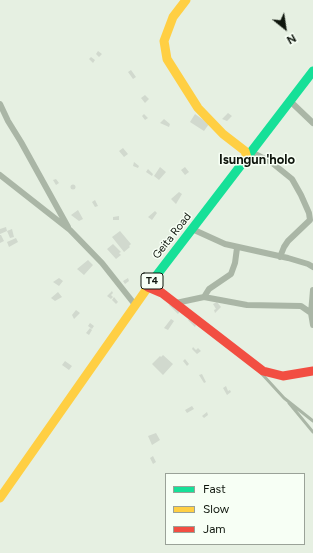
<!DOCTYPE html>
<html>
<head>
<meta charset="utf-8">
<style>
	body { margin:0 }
	#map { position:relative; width:313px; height:553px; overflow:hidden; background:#e6f0e2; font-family:Figtree,sans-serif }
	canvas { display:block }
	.legend { position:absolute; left:165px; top:473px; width:140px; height:72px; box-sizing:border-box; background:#f7fff5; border:1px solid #9aa298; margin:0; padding:5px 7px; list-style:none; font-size:12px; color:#0f160d }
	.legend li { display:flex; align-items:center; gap:8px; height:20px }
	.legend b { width:20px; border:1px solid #9aa298 }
	.north { position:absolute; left:265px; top:8px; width:40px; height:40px; -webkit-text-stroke:3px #f7fff5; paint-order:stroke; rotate:150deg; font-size:11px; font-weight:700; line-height:16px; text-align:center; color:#0f160d }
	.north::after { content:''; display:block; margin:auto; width:14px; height:18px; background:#0f160d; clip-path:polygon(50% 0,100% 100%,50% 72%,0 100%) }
</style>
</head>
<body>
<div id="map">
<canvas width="313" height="553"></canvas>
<ul class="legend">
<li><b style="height:5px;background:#16e098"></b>Fast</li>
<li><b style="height:5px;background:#ffcf43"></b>Slow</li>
<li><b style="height:5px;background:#f24e42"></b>Jam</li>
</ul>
<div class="north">N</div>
</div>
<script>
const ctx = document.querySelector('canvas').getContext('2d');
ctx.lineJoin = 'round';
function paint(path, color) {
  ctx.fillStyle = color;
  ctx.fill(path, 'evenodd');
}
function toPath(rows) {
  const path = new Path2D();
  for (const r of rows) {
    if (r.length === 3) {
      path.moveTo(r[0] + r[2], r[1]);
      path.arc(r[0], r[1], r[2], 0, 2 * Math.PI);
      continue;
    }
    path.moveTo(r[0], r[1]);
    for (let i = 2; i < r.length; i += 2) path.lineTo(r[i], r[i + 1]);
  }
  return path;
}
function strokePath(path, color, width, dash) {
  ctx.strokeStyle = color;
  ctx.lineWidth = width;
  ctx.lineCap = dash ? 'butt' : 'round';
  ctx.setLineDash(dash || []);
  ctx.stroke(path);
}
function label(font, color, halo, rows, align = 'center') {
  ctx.font = font + ' Figtree,sans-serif';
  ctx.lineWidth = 3;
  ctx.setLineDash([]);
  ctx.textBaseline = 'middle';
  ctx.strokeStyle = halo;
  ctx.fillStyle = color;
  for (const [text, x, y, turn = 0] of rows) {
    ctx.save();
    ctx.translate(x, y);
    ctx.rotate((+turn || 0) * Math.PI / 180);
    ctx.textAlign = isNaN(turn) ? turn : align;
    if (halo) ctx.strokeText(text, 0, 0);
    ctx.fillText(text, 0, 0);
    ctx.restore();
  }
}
paint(toPath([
	[98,51,102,54,99,57,96,54],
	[91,57,95,60,93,63,89,59],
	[131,70,136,77,133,79,128,72],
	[145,95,149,99,145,103,141,98],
	[228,113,232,116,227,121,222,119],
	[144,114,148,118,145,120,142,116],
	[195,114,209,124,204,131,190,122],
	[164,119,170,124,169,127,160,123],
	[123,148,128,154,124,157,119,151],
	[134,162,139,166,138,168,133,166],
	[160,167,166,172,159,180,154,176],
	[185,167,189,172,185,175,181,170],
	[148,169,153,174,152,176,146,172],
	[56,179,59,183,56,185,53,180],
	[73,187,2.5],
	[179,192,182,194,176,204,171,199],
	[95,200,98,206,95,207,92,202],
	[78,210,83,219,79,221,71,215],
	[155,211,157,213,152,220,148,217],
	[119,216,119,220,113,220,113,217],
	[6,227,7,231,0,234,0,229],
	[12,229,14,237,10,238,7,231],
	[120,231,131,244,129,246,130,247,124,252,112,237],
	[0,235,1,235,4,241,0,243],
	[16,238,18,242,9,247,7,242],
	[113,244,121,252,119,253,121,255,116,259,107,249],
	[88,260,93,265,84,275,77,269],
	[59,278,63,281,59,286,53,282],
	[128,278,129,281,125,284,123,281],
	[112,291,113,293,111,295,113,297,111,299,107,296],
	[58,292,62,297,55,301,51,298],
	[114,297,118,302,116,304,112,300],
	[217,302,221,307,215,313,214,310,216,309,213,304],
	[170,304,180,311,178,314,169,305],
	[76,310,80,313,74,319,72,315],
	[171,319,174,321,168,330,164,328],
	[189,319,196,325,195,327,188,320],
	[90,323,94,326,92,329,88,326],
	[90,328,92,330,89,335,86,333],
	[193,347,196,350,198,348,201,351,197,354,192,349],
	[163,355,173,364,163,375,152,364,160,356,161,357],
	[185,359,189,364,187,366,183,361],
	[65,361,72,366,69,370,62,365],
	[202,374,206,382,204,383,199,375],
	[226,386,228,391,230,390,231,392,227,395,223,388],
	[192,406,194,409,187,413,185,410],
	[207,412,208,415,204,418,202,416],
	[156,433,160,440,152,445,148,436],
	[153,456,156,462,153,464,150,458]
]), '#d1d9ce');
strokePath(toPath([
	[262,374,284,398,313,421],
	[289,403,313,432]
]), '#aab6a6', 3);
strokePath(toPath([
	[290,101,313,123],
	[0,104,8,121,21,142,68,227],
	[251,152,271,162,292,179,301,195,309,213,310,220,288,241,284,247,280,257],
	[0,175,70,230,102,263,136,306],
	[192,229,225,244,288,258,308,264,313,267],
	[313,290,311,313,313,325],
	[204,297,209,289,231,274,235,263,237,248],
	[176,303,204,297,247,305,301,306,311,313]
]), '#aab6a6', 6);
strokePath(toPath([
	[153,280,313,71]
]), '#16e098', 9);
strokePath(toPath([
	[186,0,173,17,164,41,167,59,198,108,223,134,245,151,247,158],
	[0,498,153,280]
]), '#ffcf43', 9);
strokePath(toPath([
	[148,287,162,293,263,371,283,376,313,371]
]), '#f24e42', 9);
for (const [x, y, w] of [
	[152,281,22]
]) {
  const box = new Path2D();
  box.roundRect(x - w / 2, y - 8, w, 16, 3);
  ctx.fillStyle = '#f7fff5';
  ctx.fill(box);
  strokePath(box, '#0f160d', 1);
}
label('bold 10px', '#0f160d', null, [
	["T4",152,281]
]);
label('11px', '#0f160d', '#f7fff5', [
	["Geita Road",172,236,-52]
]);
label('bold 13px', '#0f160d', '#f7fff5', [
	["Isungun'holo",257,160]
]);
</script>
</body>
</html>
